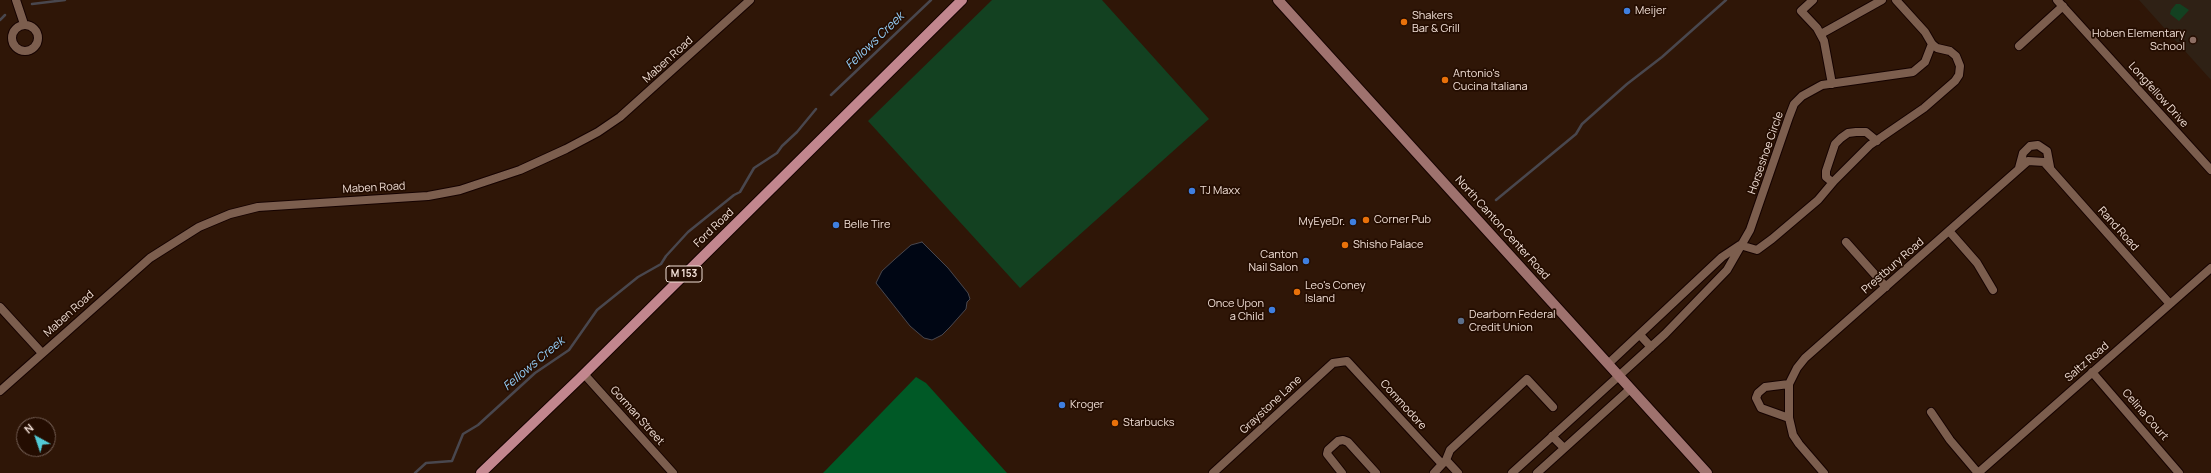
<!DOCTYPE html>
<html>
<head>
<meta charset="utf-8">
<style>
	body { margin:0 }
	#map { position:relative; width:2211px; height:473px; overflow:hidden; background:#2f1607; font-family:Manrope,sans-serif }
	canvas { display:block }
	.north { position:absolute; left:16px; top:417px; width:40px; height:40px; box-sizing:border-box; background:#240d01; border:1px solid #766157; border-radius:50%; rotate:320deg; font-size:11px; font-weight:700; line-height:16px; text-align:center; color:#f2e0d7 }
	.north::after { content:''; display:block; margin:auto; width:14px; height:18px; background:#52cbd7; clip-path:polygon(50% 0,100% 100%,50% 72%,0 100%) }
</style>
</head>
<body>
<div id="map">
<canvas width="2211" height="473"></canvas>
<div class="north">N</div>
</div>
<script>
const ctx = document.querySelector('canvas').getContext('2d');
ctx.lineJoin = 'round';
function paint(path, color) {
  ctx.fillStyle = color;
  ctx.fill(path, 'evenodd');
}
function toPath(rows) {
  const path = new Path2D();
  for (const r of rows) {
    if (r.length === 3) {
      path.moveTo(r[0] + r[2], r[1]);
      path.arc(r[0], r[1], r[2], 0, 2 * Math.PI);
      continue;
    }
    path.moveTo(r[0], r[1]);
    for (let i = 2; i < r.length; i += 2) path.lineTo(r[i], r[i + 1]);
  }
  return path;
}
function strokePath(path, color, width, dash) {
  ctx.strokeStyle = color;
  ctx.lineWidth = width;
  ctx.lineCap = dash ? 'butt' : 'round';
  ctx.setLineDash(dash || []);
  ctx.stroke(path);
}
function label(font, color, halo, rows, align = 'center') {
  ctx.font = font + ' Manrope,sans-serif';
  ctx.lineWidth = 3.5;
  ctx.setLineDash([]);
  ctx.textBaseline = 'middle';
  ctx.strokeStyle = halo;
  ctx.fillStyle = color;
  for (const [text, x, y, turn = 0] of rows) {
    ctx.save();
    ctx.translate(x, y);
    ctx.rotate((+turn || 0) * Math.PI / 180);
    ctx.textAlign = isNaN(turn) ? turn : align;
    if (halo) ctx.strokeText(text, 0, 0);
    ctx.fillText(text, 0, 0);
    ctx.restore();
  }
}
paint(toPath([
	[2139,0,2211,0,2211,80]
]), '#2f2115');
paint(toPath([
	[992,0,1102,0,1209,119,1020,288,868,121],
	[2176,4,2180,4,2189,10,2179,21,2170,14,2171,10]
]), '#134121');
paint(toPath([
	[916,377,926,383,1007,473,823,473]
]), '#005926');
const water = toPath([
	[922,242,948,268,968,293,970,299,967,302,966,309,950,327,942,335,932,340,924,338,910,326,876,283,882,271,895,259,911,245,922,242]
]);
paint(water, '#000614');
strokePath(water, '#49474e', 1);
strokePath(toPath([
	[32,4,65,0],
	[0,20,5,15],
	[831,95,931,0],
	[1496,200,1576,134,1582,124,1627,84,1662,57,1726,0],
	[415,473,426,463,452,461,463,434,478,425,535,373,569,350,597,310,638,277,661,264,666,256,688,232,734,195,740,192,754,168,777,153,782,146,797,132,816,109]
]), '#49474e', 2.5);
const minor = toPath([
	[16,0,24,24],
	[1813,0,1801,11,1817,28,1824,41,1832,84],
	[2057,0,2211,170],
	[25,38,13],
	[1821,34,1882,0],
	[2019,46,2063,6],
	[2019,168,2023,153,2030,146,2038,145,2047,151,2050,167],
	[1832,182,1826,177,1826,171,1835,144,1841,138,1848,133,1856,132,1866,132,1877,141],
	[1949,231,1977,263,1993,290],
	[1846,242,1886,287],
	[0,307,42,353],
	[1640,335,1651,347],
	[1608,364,1722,257,1740,245,1757,250,1772,239,1818,200,1834,181,1870,145,1924,108,1955,81,1959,75,1960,66,1956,56,1950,51,1937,48,1932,44,1925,32,1896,0],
	[2092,372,2179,473],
	[584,374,673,473],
	[0,391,150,258,199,227,230,214,258,207,428,196,460,190,520,170,566,149,598,132,620,117,750,0],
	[1931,412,1950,440,1978,473],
	[1789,418,1761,408,1756,398,1758,393,1765,387,1789,384],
	[1552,436,1564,448],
	[1446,460,1458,473],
	[1213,473,1333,363,1347,361,1442,464],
	[1342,473,1327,454,1328,450,1338,441,1343,440,1348,442,1376,473],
	[1434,473,1446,460,1450,450,1527,379,1553,407],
	[1512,473,1665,334,1727,270,1750,230,1789,117,1794,104,1802,96,1822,85,1913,72,1925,62,1932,44],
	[1537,473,1630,389],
	[1824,473,1799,444,1793,435,1789,418,1789,384,1797,368,1805,358,2028,161,2044,162,2170,304],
	[1978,473,2211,268]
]);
const secondary = toPath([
	[1278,0,1707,473]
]);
const primary = toPath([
	[481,473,579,379,962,0]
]);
strokePath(minor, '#150200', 10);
strokePath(secondary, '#150200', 12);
strokePath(primary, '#150200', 12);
strokePath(minor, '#7c5e4e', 8);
strokePath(secondary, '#9f726e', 10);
strokePath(primary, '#c2868e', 10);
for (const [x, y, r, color] of [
	[1627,11,4,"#3f7fe0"],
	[1404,22,4,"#e8710a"],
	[2193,40,4,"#8d6e63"],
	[1445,80,4,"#e8710a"],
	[1192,191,4,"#3f7fe0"],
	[1366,220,4,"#e8710a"],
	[1353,222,4,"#3f7fe0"],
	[836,225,4,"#3f7fe0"],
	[1345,245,4,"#e8710a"],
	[1306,261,4,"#3f7fe0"],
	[1297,292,4,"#e8710a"],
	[1272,310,4,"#3f7fe0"],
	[1461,321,4,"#5c6f8a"],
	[1062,405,4,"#3f7fe0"],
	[1115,423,4,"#e8710a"]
]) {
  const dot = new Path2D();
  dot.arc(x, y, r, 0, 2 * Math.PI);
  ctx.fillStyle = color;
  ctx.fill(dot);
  strokePath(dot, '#240d01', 1.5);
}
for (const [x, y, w] of [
	[684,274,36]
]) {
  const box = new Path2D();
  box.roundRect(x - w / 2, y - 8, w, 16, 3);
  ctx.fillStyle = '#240d01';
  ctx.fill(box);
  strokePath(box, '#f2e0d7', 1);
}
label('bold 10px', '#f2e0d7', null, [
	["M 153",684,274]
]);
label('11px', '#f2e0d7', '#240d01', [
	["Meijer",1635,11],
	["Shakers",1412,16],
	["Bar & Grill",1412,29],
	["Hoben Elementary",2185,34,"right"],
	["School",2185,47,"right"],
	["Antonio's",1453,74],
	["Cucina Italiana",1453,87],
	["TJ Maxx",1200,191],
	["Corner Pub",1374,220],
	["MyEyeDr.",1345,222,"right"],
	["Belle Tire",844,225],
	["Shisho Palace",1353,245],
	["Canton",1298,255,"right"],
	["Nail Salon",1298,268,"right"],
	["Leo's Coney",1305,286],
	["Island",1305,299],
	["Once Upon",1264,304,"right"],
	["a Child",1264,317,"right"],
	["Dearborn Federal",1469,315],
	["Credit Union",1469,328],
	["Kroger",1070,405],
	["Starbucks",1123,423]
], 'left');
label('11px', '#f2e0d7', '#240d01', [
	["Maben Road",668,60,-42],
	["Longfellow Drive",2158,95,48],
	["Horseshoe Circle",1766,153,-71],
	["Maben Road",374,188,-3],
	["Ford Road",714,228,-44],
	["North Canton Center Road",1502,228,48],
	["Rand Road",2118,229,48],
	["Prestbury Road",1893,266,-41],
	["Maben Road",69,314,-42],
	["Saltz Road",2087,362,-41],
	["Graystone Lane",1271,405,-43],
	["Commodore",1403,405,48],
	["Celina Court",2145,415,49],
	["Gorman Street",637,416,48]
]);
label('italic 12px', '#95d0fa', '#240d01', [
	["Fellows Creek",875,41,-44],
	["Fellows Creek",534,364,-40]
]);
</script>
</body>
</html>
